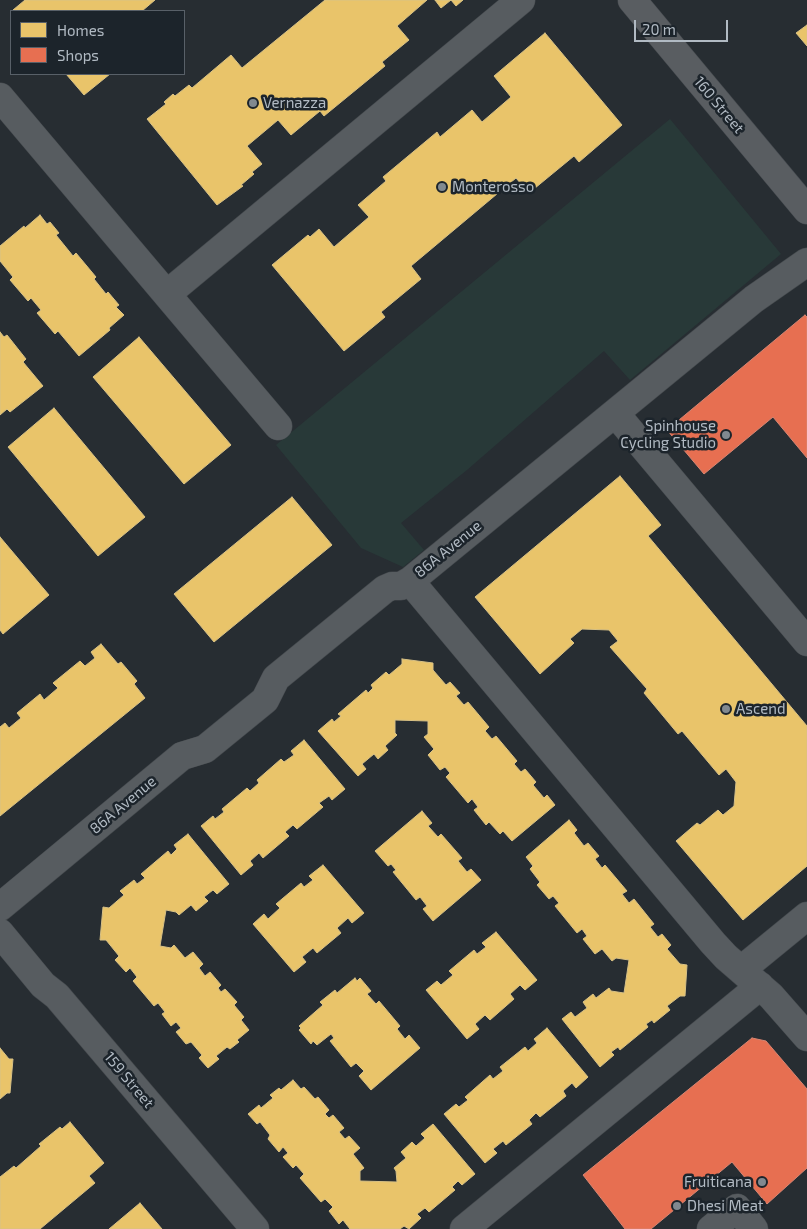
<!DOCTYPE html>
<html>
<head>
<meta charset="utf-8">
<style>
	body { margin:0 }
	#map { position:relative; width:807px; height:1229px; overflow:hidden; background:#272d32; font-family:"Exo 2",sans-serif }
	canvas { display:block }
	.legend { position:absolute; left:10px; top:10px; width:175px; height:65px; box-sizing:border-box; background:#1c242b; border:1px solid #586068; margin:0; padding:6px 9px; list-style:none; font-size:15px; color:#b1bac3 }
	.legend li { display:flex; align-items:center; gap:10px; height:25px }
	.legend b { width:25px; border:1px solid #586068 }
	.scale { position:absolute; left:634px; top:20px; width:94px; height:22px; box-sizing:border-box; border:2px solid #b1bac3; border-top:0; padding-left:6px; font-size:15px; line-height:18px; white-space:nowrap; color:#b1bac3; -webkit-text-stroke:4px #1c242b; paint-order:stroke }
</style>
</head>
<body>
<div id="map">
<canvas width="807" height="1229"></canvas>
<ul class="legend">
<li><b style="height:14px;background:#e9c46a"></b>Homes</li>
<li><b style="height:14px;background:#e76f51"></b>Shops</li>
</ul>
<div class="scale">20 m</div>
</div>
<script>
const ctx = document.querySelector('canvas').getContext('2d');
ctx.lineJoin = 'round';
function paint(path, color) {
  ctx.fillStyle = color;
  ctx.fill(path, 'evenodd');
}
function toPath(rows) {
  const path = new Path2D();
  for (const r of rows) {
    path.moveTo(r[0], r[1]);
    for (let i = 2; i < r.length; i += 2) path.lineTo(r[i], r[i + 1]);
  }
  return path;
}
function strokePath(path, color, width, dash) {
  ctx.strokeStyle = color;
  ctx.lineWidth = width;
  ctx.lineCap = dash ? 'butt' : 'round';
  ctx.setLineDash(dash || []);
  ctx.stroke(path);
}
function label(font, color, halo, rows, align = 'center') {
  ctx.font = font + ' "Exo 2",sans-serif';
  ctx.lineWidth = 5;
  ctx.setLineDash([]);
  ctx.textBaseline = 'middle';
  ctx.strokeStyle = halo;
  ctx.fillStyle = color;
  for (const [text, x, y, turn = 0] of rows) {
    ctx.save();
    ctx.translate(x, y);
    ctx.rotate((+turn || 0) * Math.PI / 180);
    ctx.textAlign = isNaN(turn) ? turn : align;
    if (halo) ctx.strokeText(text, 0, 0);
    ctx.fillText(text, 0, 0);
    ctx.restore();
  }
}
paint(toPath([
	[670,119,781,254,630,380,604,351,467,470,401,523,424,550,403,567,361,548,276,445]
]), '#283938');
const homes = toPath([
	[25,0,155,0,142,11,15,11,13,10,25,0],
	[325,0,427,0,397,26,409,40,382,62,385,66,324,116,320,111,291,135,278,120,247,146,262,164,252,172,254,174,241,185,243,186,217,205,147,119,166,104,164,102,173,94,175,96,189,85,192,88,231,55,242,68,325,0],
	[435,0,463,0,456,6,451,0,441,8,435,0],
	[807,25,807,46,796,33,807,25],
	[545,33,622,125,579,162,574,156,529,193,516,178,411,266,421,279,381,312,385,317,344,351,272,265,308,235,310,237,319,229,334,247,369,217,358,205,386,181,383,177,437,132,440,137,472,110,482,122,511,97,494,76,545,33],
	[66,74,110,74,84,95,66,74],
	[40,215,47,224,50,222,59,233,56,235,73,256,76,253,96,277,94,279,106,294,108,292,119,305,116,307,124,315,109,328,110,330,79,356,58,331,55,334,37,313,41,310,31,298,28,301,10,280,13,277,0,261,0,246,24,226,25,228,40,215],
	[0,332,4,337,7,335,26,359,23,362,43,386,10,412,7,409,0,415,0,332],
	[139,337,231,445,184,484,93,377,139,337],
	[54,408,145,517,98,556,8,447,54,408],
	[620,476,661,525,648,536,807,726,807,866,743,920,676,841,697,823,700,825,718,810,723,815,734,806,736,782,726,769,719,775,682,731,678,734,644,693,647,689,610,647,618,641,609,630,582,629,570,639,574,643,540,674,475,597,620,476],
	[292,497,332,545,214,642,174,594,292,497],
	[0,537,49,595,3,634,0,630,0,537],
	[101,644,118,664,121,662,137,681,134,684,145,698,0,816,0,727,5,723,9,728,21,718,17,713,40,694,44,700,58,688,53,683,80,661,85,666,95,658,91,652,101,644],
	[402,659,433,663,433,670,446,685,450,682,460,693,456,696,464,705,468,702,489,727,485,731,492,739,496,736,517,761,514,764,521,772,525,769,536,782,533,785,544,798,547,795,555,805,512,841,503,831,500,834,489,822,486,825,474,810,478,807,472,799,468,803,446,777,450,773,445,767,440,770,428,755,434,749,424,737,428,734,428,721,395,720,395,733,397,735,385,746,388,750,378,759,374,754,362,764,366,769,358,776,318,731,332,719,334,722,341,716,338,714,366,690,368,693,373,688,371,685,386,672,389,675,402,664,402,659],
	[304,740,345,789,332,800,329,796,319,803,323,807,297,829,293,825,285,832,289,836,263,858,259,853,250,861,253,865,241,875,201,826,213,816,215,819,224,812,222,809,247,788,250,791,259,783,257,780,281,759,284,762,294,755,291,751,304,740],
	[422,811,432,823,428,826,438,837,441,834,462,858,458,861,467,872,471,869,481,880,433,921,423,909,427,906,420,897,416,900,393,872,396,870,391,864,388,866,375,851,422,811],
	[569,820,577,830,574,833,584,846,588,843,599,856,595,859,602,868,605,865,627,891,622,894,629,903,634,899,654,924,650,927,658,937,662,934,671,945,667,949,680,964,687,965,685,996,680,996,667,1006,670,1010,654,1023,652,1020,646,1024,648,1027,620,1050,618,1047,611,1052,614,1055,600,1067,562,1019,571,1012,575,1017,587,1008,583,1002,593,994,596,998,609,988,611,991,624,993,629,960,616,958,612,961,602,949,595,954,583,939,587,936,582,929,577,933,555,906,559,903,553,896,549,899,537,885,540,882,530,869,533,866,526,857,569,820],
	[188,834,229,884,217,894,213,890,204,897,208,901,196,911,191,905,179,915,176,912,166,910,160,946,171,948,174,945,185,958,193,952,203,964,199,968,205,976,210,972,221,985,218,988,221,992,225,989,237,1002,234,1005,244,1017,241,1020,249,1030,237,1040,239,1042,230,1049,227,1047,216,1056,219,1059,208,1068,199,1058,202,1055,191,1042,186,1044,176,1032,181,1028,176,1022,171,1026,162,1014,165,1012,158,1003,154,1006,133,981,137,977,130,968,126,972,115,960,119,956,106,940,100,940,103,907,109,908,124,895,120,891,134,880,137,884,145,878,141,874,168,851,171,855,177,849,174,845,188,834],
	[323,865,364,913,352,923,348,918,337,928,341,933,317,953,313,948,302,957,306,962,294,972,253,924,264,914,268,919,280,908,276,904,301,883,304,887,313,880,309,876,323,865],
	[496,932,537,980,525,990,520,985,510,994,514,999,490,1020,485,1015,475,1024,479,1029,467,1039,426,990,437,981,441,985,453,975,449,971,474,950,477,954,486,947,482,943,496,932],
	[355,978,357,981,360,978,371,991,367,994,376,1004,379,1001,400,1026,397,1029,405,1039,409,1035,420,1048,371,1090,359,1076,364,1071,356,1063,351,1067,330,1041,334,1038,331,1034,317,1045,313,1041,311,1044,299,1030,301,1028,299,1026,323,1005,320,1002,335,990,337,993,355,978],
	[547,1028,588,1077,576,1088,572,1083,563,1091,566,1096,540,1117,536,1113,529,1120,532,1124,506,1145,503,1141,493,1149,497,1153,485,1163,444,1114,456,1104,459,1107,468,1100,465,1097,490,1075,493,1079,503,1071,500,1067,525,1047,528,1051,537,1043,534,1039,547,1028],
	[0,1048,9,1059,13,1059,10,1093,7,1093,0,1099,0,1048],
	[293,1080,301,1089,304,1087,315,1099,318,1097,329,1110,325,1114,329,1118,333,1115,344,1128,339,1132,345,1139,349,1136,360,1148,353,1154,364,1168,360,1171,360,1181,397,1182,396,1171,394,1168,406,1158,401,1152,412,1142,416,1146,425,1138,421,1134,433,1124,475,1174,462,1185,458,1181,452,1187,455,1190,429,1212,425,1208,417,1214,421,1218,409,1229,404,1226,400,1229,350,1229,343,1220,339,1224,329,1211,333,1207,325,1199,321,1202,300,1178,304,1174,296,1165,293,1168,283,1157,288,1153,283,1147,279,1152,268,1139,270,1135,260,1122,257,1124,248,1114,259,1105,261,1108,273,1098,270,1095,279,1088,281,1090,293,1080],
	[70,1122,104,1163,89,1176,95,1183,40,1229,0,1229,0,1177,14,1166,16,1168,41,1146,39,1144,60,1127,62,1129,70,1122],
	[140,1203,162,1229,109,1229,140,1203]
]);
paint(homes, '#e9c46a');
strokePath(homes, '#d8c185', 1);
const shops = toPath([
	[805,315,807,317,807,458,773,417,704,474,667,430,805,315],
	[752,1038,766,1041,807,1089,807,1168,767,1204,732,1162,651,1229,625,1229,583,1175,752,1038]
]);
paint(shops, '#e76f51');
strokePath(shops, '#d78673', 1);
const minor = toPath([
	[0,97,278,426],
	[167,294,521,0],
	[615,413,807,642],
	[410,581,713,943,726,957,771,996,807,1037],
	[0,907,182,756,205,749,265,700,276,678,385,589,392,586,401,586,410,581,754,299,807,262],
	[0,933,43,985,57,996,255,1229],
	[741,970,807,916],
	[464,1229,760,986],
	[711,1229,737,1208,754,1229]
]);
const major = toPath([
	[632,0,807,210]
]);
strokePath(minor, '#44494d', 29);
strokePath(major, '#454a4f', 29);
strokePath(minor, '#575c60', 28);
strokePath(major, '#595d61', 28);
for (const [x, y, r, color] of [
	[253,103,5,"#818990"],
	[442,187,5,"#818990"],
	[726,435,5,"#818990"],
	[726,709,5,"#818990"],
	[762,1182,5,"#818990"],
	[677,1206,5,"#818990"]
]) {
  const dot = new Path2D();
  dot.arc(x, y, r, 0, 2 * Math.PI);
  ctx.fillStyle = color;
  ctx.fill(dot);
  strokePath(dot, '#1c242b', 2);
}
label('15px', '#b1bac3', '#1c242b', [
	["Vernazza",263,103],
	["Monterosso",452,187],
	["Spinhouse",716,426,"right"],
	["Cycling Studio",716,443,"right"],
	["Ascend",736,709],
	["Fruiticana",752,1182,"right"],
	["Dhesi Meat",687,1206]
], 'left');
label('15px', '#b1bac3', '#1c242b', [
	["160 Street",719,105,50],
	["86A Avenue",448,549,-39],
	["86A Avenue",123,805,-40],
	["159 Street",129,1080,50]
]);
</script>
</body>
</html>
